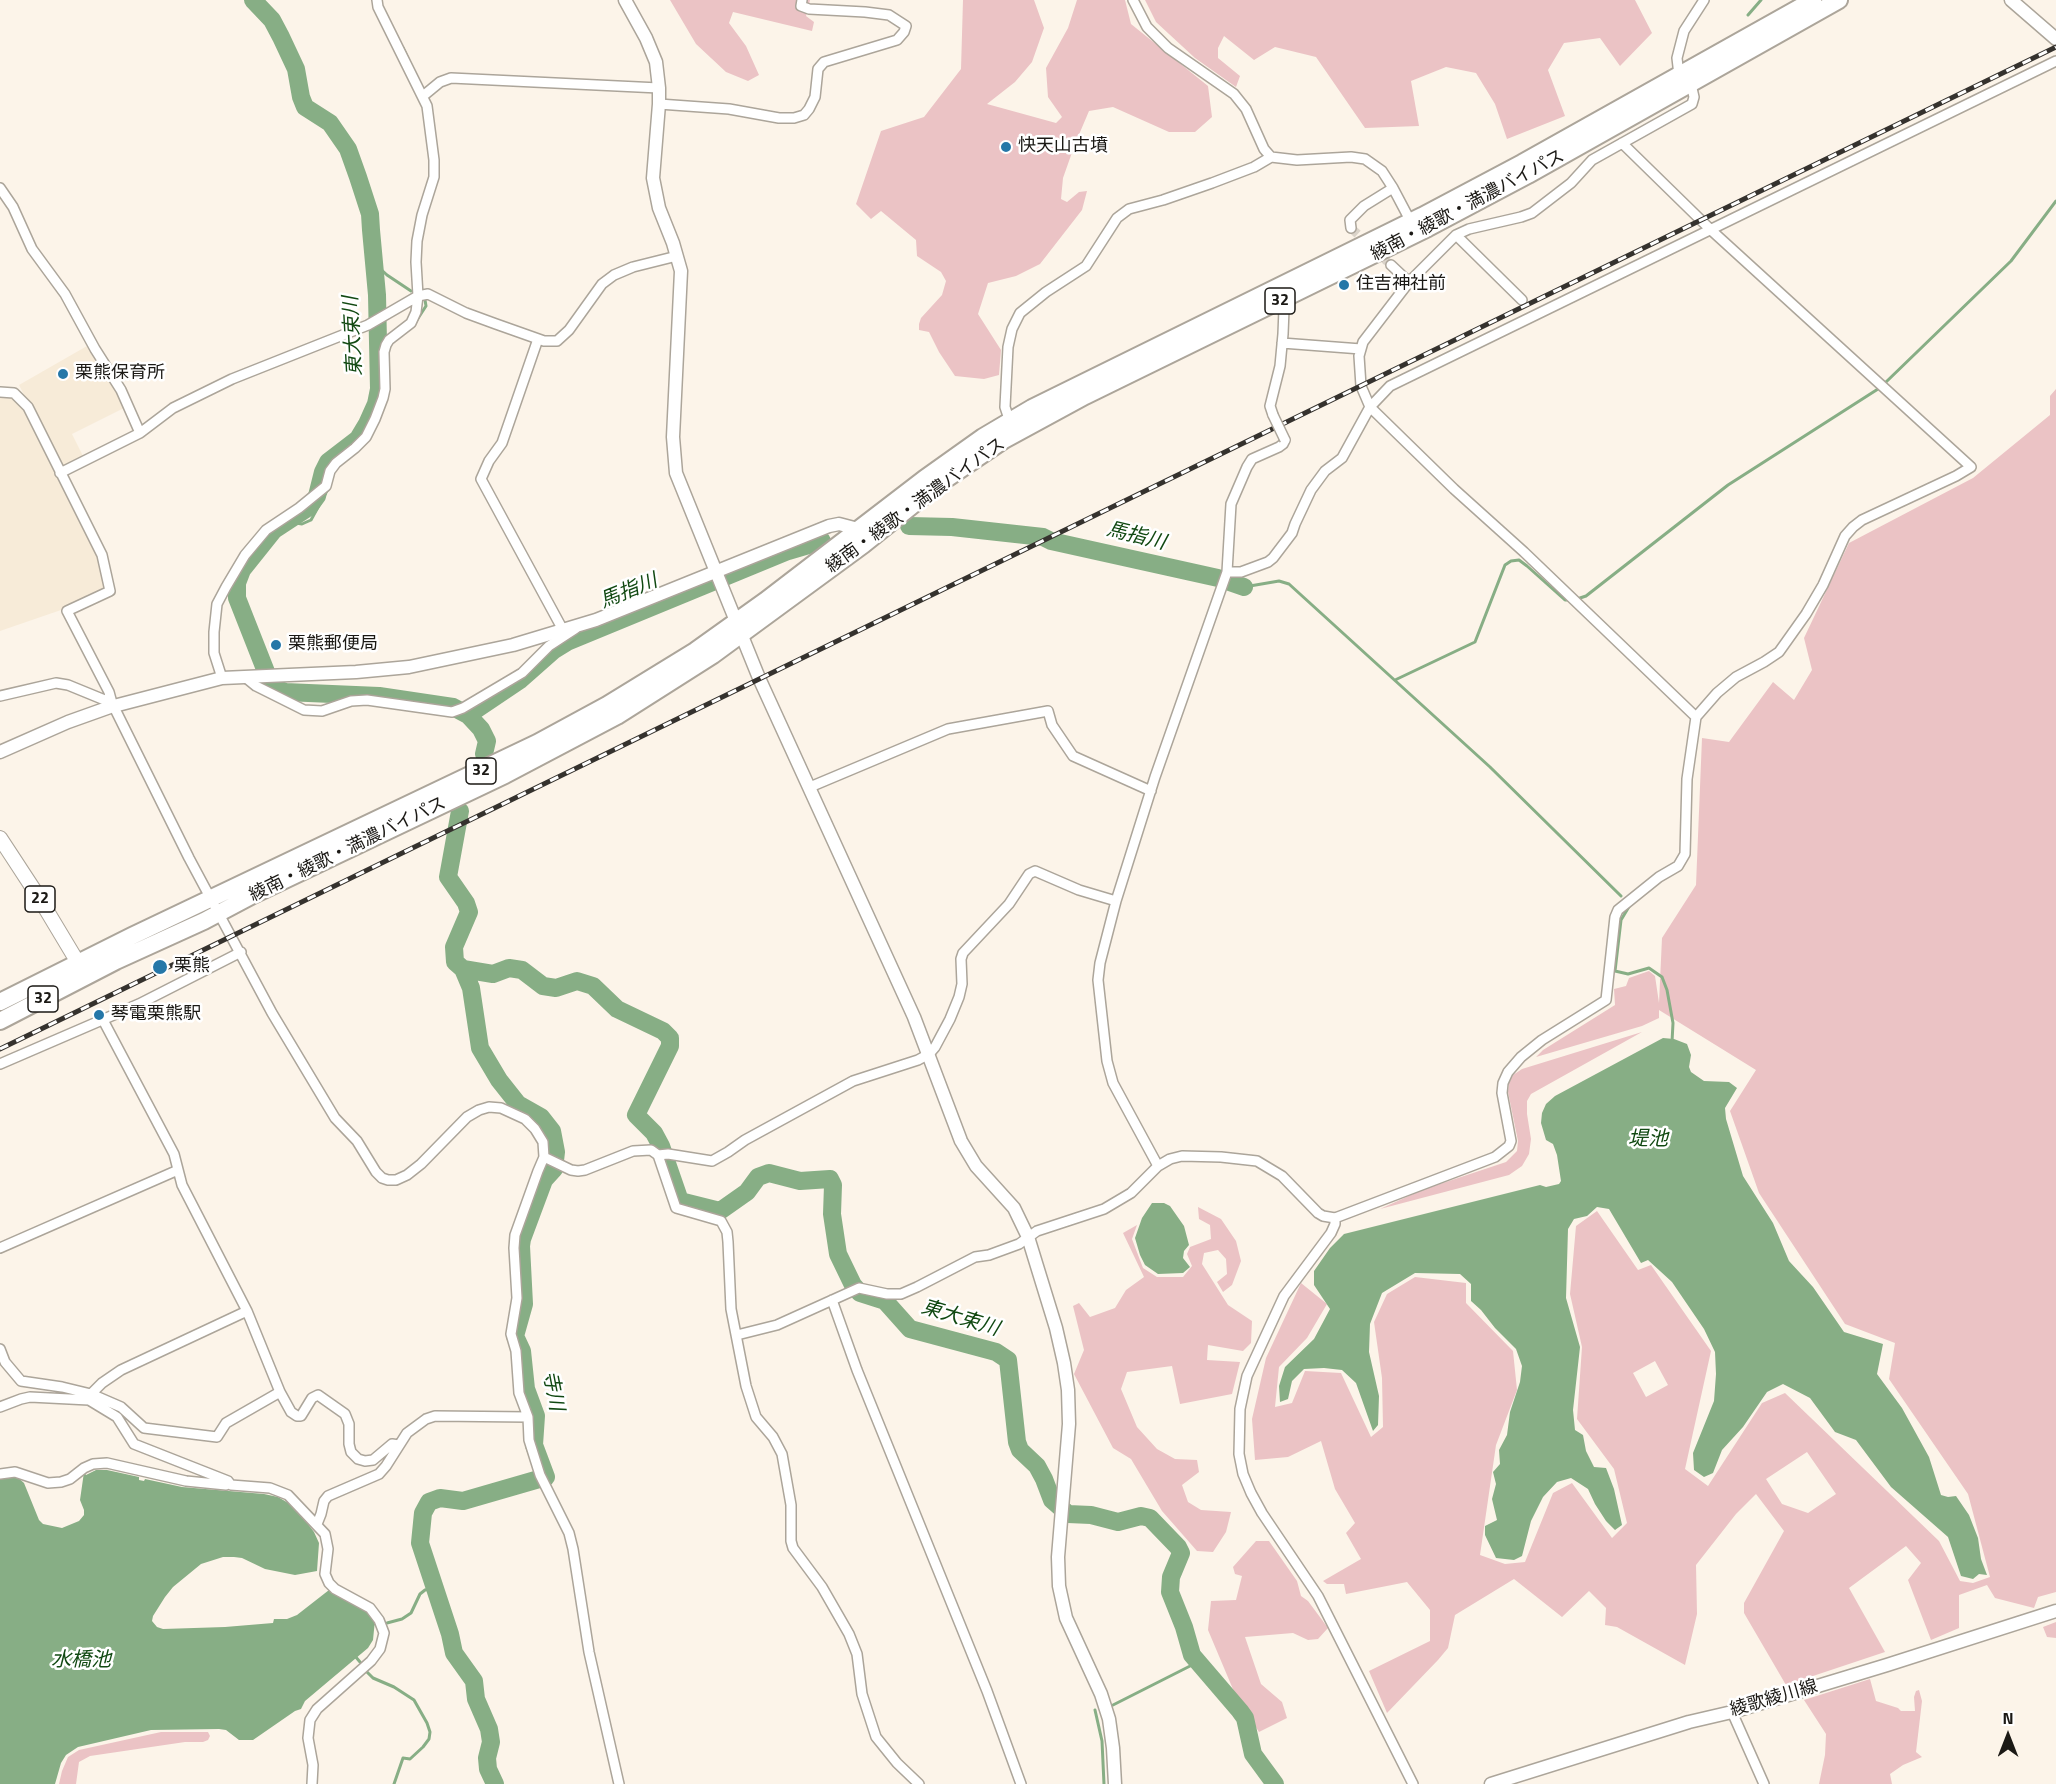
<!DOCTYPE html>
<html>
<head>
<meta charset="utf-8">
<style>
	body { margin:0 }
	#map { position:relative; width:2056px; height:1784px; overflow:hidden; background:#fcf4e9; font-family:"Titillium Web",sans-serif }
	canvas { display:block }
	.north { position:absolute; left:1978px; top:1706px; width:60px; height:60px; -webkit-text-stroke:4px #fff; paint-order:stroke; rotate:0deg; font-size:16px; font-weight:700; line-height:24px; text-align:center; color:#1b1915 }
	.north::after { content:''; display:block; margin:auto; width:21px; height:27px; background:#1b1915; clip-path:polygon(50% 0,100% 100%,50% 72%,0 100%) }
</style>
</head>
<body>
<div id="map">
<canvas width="2056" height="1784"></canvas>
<div class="north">N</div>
</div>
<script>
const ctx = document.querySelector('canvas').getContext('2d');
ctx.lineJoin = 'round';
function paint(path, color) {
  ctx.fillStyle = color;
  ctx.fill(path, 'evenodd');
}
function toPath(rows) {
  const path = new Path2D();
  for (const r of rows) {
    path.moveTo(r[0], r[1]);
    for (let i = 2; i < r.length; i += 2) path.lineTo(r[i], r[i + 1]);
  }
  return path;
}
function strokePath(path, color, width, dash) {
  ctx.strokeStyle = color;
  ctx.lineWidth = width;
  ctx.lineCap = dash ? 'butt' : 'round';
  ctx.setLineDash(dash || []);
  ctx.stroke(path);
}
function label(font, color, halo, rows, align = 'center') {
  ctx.font = font + ' "Titillium Web","Noto Sans JP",sans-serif';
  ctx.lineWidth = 5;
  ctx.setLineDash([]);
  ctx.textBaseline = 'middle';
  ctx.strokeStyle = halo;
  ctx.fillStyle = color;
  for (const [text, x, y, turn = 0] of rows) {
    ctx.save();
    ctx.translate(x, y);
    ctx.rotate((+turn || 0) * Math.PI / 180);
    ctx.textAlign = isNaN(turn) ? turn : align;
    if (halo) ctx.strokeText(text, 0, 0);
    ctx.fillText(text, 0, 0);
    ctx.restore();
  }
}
paint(toPath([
	[87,346,115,390,124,408,72,434,84,458,62,469,19,385],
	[0,395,10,396,25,409,100,558,107,590,61,610,0,631]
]), '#f7ebd8');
paint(toPath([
	[670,0,810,0,806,16,814,22,812,31,733,12,729,23,746,46,759,75,748,81,726,72,696,44],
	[963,0,1034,0,1044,28,1032,62,1015,82,987,104,1056,123,1062,117,1048,97,1046,68,1068,28,1077,0,1125,0,1131,24,1208,86,1212,117,1195,132,1169,132,1113,107,1089,111,1075,144,1063,178,1061,199,1067,202,1079,192,1087,191,1082,210,1040,264,1016,276,988,283,978,314,1001,350,999,375,984,379,955,376,939,352,929,332,919,330,919,324,921,318,942,295,946,281,941,272,917,256,916,240,881,211,871,219,856,204,881,131,924,117,961,69],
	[1145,0,1635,0,1652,33,1620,66,1600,38,1564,43,1548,70,1565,116,1507,139,1495,104,1476,73,1446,67,1411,81,1419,126,1365,128,1316,57,1275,47,1254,60,1224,36,1218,48,1218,58,1240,76,1236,87,1195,58,1156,22],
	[2056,389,2056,1592,2038,1597,2034,1608,1995,1598,1987,1585,1959,1595,1959,1628,1931,1640,1908,1580,1921,1563,1906,1546,1849,1588,1885,1652,1786,1685,1744,1613,1744,1603,1784,1531,1756,1494,1736,1514,1696,1565,1697,1614,1685,1665,1617,1627,1605,1625,1606,1608,1589,1591,1562,1617,1514,1579,1455,1615,1448,1648,1438,1660,1387,1713,1369,1671,1430,1641,1430,1610,1407,1582,1346,1594,1344,1584,1327,1584,1323,1581,1361,1559,1346,1533,1355,1523,1335,1489,1321,1441,1288,1457,1255,1460,1252,1419,1266,1358,1301,1283,1327,1304,1307,1338,1279,1367,1275,1407,1292,1403,1305,1371,1341,1373,1371,1437,1383,1427,1382,1378,1374,1322,1387,1294,1415,1277,1466,1283,1466,1303,1513,1351,1517,1390,1496,1445,1480,1555,1505,1564,1525,1562,1553,1493,1572,1483,1612,1538,1627,1523,1614,1469,1577,1419,1582,1347,1570,1294,1576,1226,1597,1211,1638,1270,1651,1265,1711,1351,1685,1469,1708,1486,1762,1403,1785,1393,1939,1541,1960,1581,1973,1583,1990,1577,1968,1494,1889,1379,1895,1343,1845,1324,1759,1193,1730,1111,1756,1070,1659,1010,1659,1018,1642,1026,1536,1057,1543,1050,1615,1005,1614,989,1626,986,1629,978,1649,971,1655,976,1659,1003,1662,938,1696,885,1702,738,1729,742,1773,682,1794,700,1812,670,1804,638,1849,543,1973,478,2050,415,2050,396],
	[1655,1361,1668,1385,1646,1397,1633,1373],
	[1807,1452,1836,1494,1808,1513,1782,1504,1766,1479],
	[1642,1032,1531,1094,1527,1101,1527,1114,1531,1139,1529,1154,1522,1166,1509,1175,1380,1209,1422,1190,1506,1162,1517,1151,1518,1141,1508,1092,1509,1083,1513,1075,1522,1069],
	[1198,1207,1221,1219,1236,1241,1241,1261,1232,1285,1223,1292,1217,1282,1227,1274,1226,1259,1218,1250,1204,1253,1202,1264,1228,1305,1252,1321,1251,1343,1243,1351,1208,1345,1207,1360,1240,1362,1232,1394,1180,1404,1172,1366,1127,1372,1121,1389,1137,1427,1157,1449,1175,1459,1197,1460,1199,1472,1182,1485,1188,1502,1201,1510,1231,1512,1226,1532,1213,1552,1197,1551,1162,1511,1131,1459,1113,1448,1074,1374,1084,1350,1073,1306,1079,1303,1090,1317,1115,1308,1126,1290,1144,1277,1123,1233,1137,1225,1132,1239,1143,1268,1157,1277,1183,1277,1192,1266,1187,1254,1190,1247,1211,1239,1210,1225,1199,1219],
	[1256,1541,1269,1541,1297,1581,1301,1596,1308,1601,1328,1628,1318,1639,1308,1640,1293,1633,1245,1637,1261,1684,1282,1702,1287,1718,1259,1732,1235,1694,1208,1630,1211,1601,1236,1600,1242,1576,1235,1574,1233,1567],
	[2056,1622,2056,1638,2047,1637,2043,1627],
	[1870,1679,1876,1701,1898,1708,1901,1711,1915,1711,1914,1697,1916,1691,1919,1690,1922,1701,1916,1752,1922,1757,1903,1765,1890,1774,1892,1784,1819,1784,1825,1755,1826,1734,1804,1700],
	[161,1732,208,1732,210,1736,208,1740,203,1742,185,1742,90,1756,79,1762,76,1784,59,1784,62,1771,68,1757,79,1750]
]), '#ebc3c5');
paint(toPath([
	[1663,1038,1674,1039,1687,1044,1691,1055,1689,1067,1691,1072,1704,1081,1729,1082,1737,1088,1725,1108,1726,1119,1743,1176,1773,1223,1789,1261,1813,1287,1844,1332,1883,1344,1877,1374,1902,1408,1929,1457,1941,1495,1948,1497,1956,1496,1969,1515,1978,1538,1981,1559,1987,1575,1979,1574,1973,1579,1961,1576,1948,1537,1891,1487,1856,1440,1835,1432,1810,1398,1783,1384,1767,1392,1743,1427,1722,1450,1713,1473,1704,1477,1694,1470,1693,1453,1714,1401,1716,1374,1715,1352,1704,1329,1672,1282,1648,1260,1641,1263,1609,1209,1597,1207,1587,1216,1574,1219,1568,1229,1566,1298,1580,1347,1573,1410,1575,1430,1583,1435,1586,1451,1594,1467,1606,1468,1614,1489,1622,1525,1615,1530,1606,1521,1595,1504,1588,1489,1571,1478,1557,1482,1543,1497,1531,1521,1522,1556,1514,1560,1496,1558,1485,1535,1485,1526,1497,1520,1492,1499,1496,1484,1493,1472,1500,1464,1499,1450,1507,1435,1510,1412,1520,1382,1522,1366,1516,1349,1495,1328,1481,1310,1471,1301,1471,1284,1460,1274,1415,1273,1382,1293,1370,1324,1369,1352,1379,1396,1378,1425,1373,1431,1356,1383,1342,1370,1324,1368,1304,1369,1292,1381,1288,1399,1280,1402,1279,1386,1285,1367,1314,1339,1330,1309,1314,1285,1314,1271,1330,1248,1344,1234,1540,1185,1546,1187,1559,1184,1561,1181,1557,1155,1553,1144,1546,1140,1541,1123,1542,1113,1546,1104,1555,1096],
	[1152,1203,1164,1203,1170,1206,1184,1226,1189,1245,1184,1251,1183,1258,1190,1267,1183,1273,1158,1274,1145,1265,1140,1255,1135,1238,1142,1218],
	[96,1470,107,1470,139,1477,139,1480,144,1481,145,1479,182,1487,264,1494,278,1497,290,1504,305,1520,314,1532,319,1543,317,1571,295,1575,265,1569,242,1558,234,1557,223,1557,201,1564,173,1587,165,1597,153,1616,152,1621,157,1627,163,1629,225,1627,273,1623,274,1619,287,1619,297,1615,329,1590,369,1612,375,1620,373,1640,368,1648,305,1701,301,1709,295,1711,253,1740,239,1740,226,1730,219,1729,151,1730,78,1747,66,1755,61,1763,55,1784,0,1784,0,1477,15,1475,24,1483,39,1520,43,1524,62,1528,79,1521,84,1515,84,1510,80,1500,84,1472,86,1475]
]), '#87ae85');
strokePath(toPath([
	[1748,15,1761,0],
	[403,48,409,61],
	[374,263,387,275,411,291],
	[415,323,426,306,425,300],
	[1886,382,2011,261,2056,201],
	[290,519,296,523,302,524,311,520,328,489],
	[1244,587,1279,581,1289,584,1490,767,1621,896],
	[1580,598,1586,596,1728,485,1878,389],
	[1395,680,1475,642,1505,565,1511,561,1519,560,1527,566,1565,600,1567,600],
	[1630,905,1621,920,1615,971,1628,974,1649,968,1662,977,1667,990,1673,1023,1672,1042],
	[371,1624,387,1623,402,1619,411,1613,420,1594,425,1590,434,1588],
	[355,1656,360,1662],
	[366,1671,373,1678,394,1687,414,1700,427,1723,430,1732,429,1739,423,1747,410,1759,403,1758,394,1784],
	[1113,1705,1198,1662],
	[1095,1710,1102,1741,1104,1784]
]), '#87ae85', 3);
strokePath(toPath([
	[253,0,272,20,281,37,296,69,301,97,305,107,330,123,348,149,358,177,370,214,371,230,377,295,379,389,376,404,367,424,358,439,328,462,323,472,317,496,309,507,274,530,242,570,237,583,237,598,272,687,285,692,379,696,453,707,468,715,481,729,487,741,484,754],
	[909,526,952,527,1043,537,1051,541,1218,578,1244,587],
	[468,715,520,680,554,650,567,642,788,551,822,541],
	[460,811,448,877,466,903,469,912,454,947,455,962,463,969,493,974,509,968,522,970,543,986,556,988,577,981,593,986,617,1009,663,1031,670,1038,670,1046,636,1115,654,1133,661,1146,680,1201,720,1211,747,1192,758,1177,769,1173,800,1181,830,1179,833,1185,832,1214,838,1254,853,1285,860,1293,885,1301,910,1329,996,1352,1008,1360,1017,1442,1020,1450,1037,1466,1044,1479,1052,1500,1068,1514,1091,1515,1118,1522,1141,1516,1150,1518,1178,1547,1181,1553,1171,1577,1170,1592,1184,1627,1192,1655,1240,1711,1245,1718,1253,1754,1275,1784],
	[463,969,471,988,480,1048,499,1080,518,1104,541,1117,552,1131,556,1152,554,1169,544,1180,522,1239,521,1246,524,1304,515,1336,522,1351,526,1389,536,1416,534,1445,546,1477,463,1501,440,1498,429,1502,423,1513,420,1543,450,1634,454,1653,474,1681,476,1699,489,1729,491,1742,487,1758,488,1769,495,1784]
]), '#87ae85', 18);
strokePath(toPath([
	[1351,228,1391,265]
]), '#dad3c9', 9, [9, 4.5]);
const street = toPath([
	[1133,0,1147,27,1168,48,1234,94,1246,109,1264,149,1271,157,1297,160,1351,157,1365,159,1382,171,1393,188,1412,224],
	[1679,75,1677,58,1684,31,1704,0],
	[423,96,440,82,451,78,659,88],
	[659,104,729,109,779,118,794,118,804,115,809,109,815,97,818,69,824,62,897,40,904,32,906,26,889,15,865,12,809,9,801,6,802,0],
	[0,188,13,207,32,249,65,294,95,349,121,390,140,433],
	[1351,228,1350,220,1364,206,1393,188],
	[1456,235,1469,229,1521,217,1532,213,1571,183,1592,160,1692,104,1694,97,1691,84],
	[1391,265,1409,282],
	[1522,300,1456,235,1409,282,1363,342,1359,356,1361,386,1370,407,1454,489,1524,552,1696,717],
	[538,339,502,443,489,461,481,479,563,630],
	[1282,343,1361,349],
	[0,392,14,393,28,407,102,555,110,591,67,611,109,692,112,703,189,858,272,1013,335,1118,357,1141,376,1172,382,1178,388,1180,396,1180,407,1175,421,1164,467,1117,479,1110,489,1107,501,1108,525,1119,535,1129,543,1142,544,1157,538,1171,515,1235,514,1248,517,1298,511,1334,516,1351,519,1393,528,1417,529,1440,540,1475,569,1533,573,1549,589,1652,619,1784],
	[1273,415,1270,406,1280,366,1283,334,1284,309,1281,300],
	[1011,425,1005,407,1008,347,1012,329,1020,313,1046,292,1086,266,1117,218,1129,209,1163,200,1212,183,1254,167,1271,157],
	[60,473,140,433,173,408,232,379,368,325,418,296,428,294,466,313,496,324,544,341,557,341,569,330,602,284,614,275,633,267,677,256],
	[1227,572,1241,572,1268,562,1273,558,1292,533,1295,524,1311,490,1325,471,1342,458,1370,407,1390,386,2056,61],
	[245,677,256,686,304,710,322,711,351,701,367,700,452,712,463,708,522,673,549,646,575,629],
	[222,678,214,653,214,632,217,604,226,587,245,555,266,530,299,508,326,486,330,471,336,463,355,448,366,437,375,419,383,398,385,389,384,352,386,345,389,340,411,323,416,312,418,296,416,262,417,241,422,215,434,177,434,160,427,106,378,7,377,0],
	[0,696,56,683,68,685,112,703],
	[810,787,948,729,1048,711,1052,725,1073,756,1151,791],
	[103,1020,174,1154,182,1185,247,1311,121,1370,102,1383,91,1394,89,1400,117,1417,134,1444,228,1481,231,1485,270,1488,288,1495,325,1534,328,1549,325,1574,329,1583,335,1589,370,1608,379,1620,384,1633,380,1649,371,1661,317,1709,310,1720,308,1738,313,1765,312,1784],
	[0,1064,139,1004,241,952],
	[658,1155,668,1154,712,1161,728,1152,745,1140,853,1081,918,1060,929,1054,935,1047,950,1019,959,997,962,984,961,959,963,953,1009,904,1029,874,1035,871,1079,890,1116,901],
	[544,1157,571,1170,578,1171,585,1170,633,1151,651,1150,658,1155,676,1208,721,1221,727,1232,728,1242,731,1309,746,1386,756,1417,773,1437,782,1454,791,1505,791,1541,793,1548,822,1587,849,1634,857,1654,862,1694,876,1737,897,1763,919,1784],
	[1158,1166,1113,1083,1107,1061,1098,980,1100,963,1116,901,1155,777,1227,572,1231,504,1247,467,1252,459,1279,447,1283,444,1285,440],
	[1335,1218,1335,1224,1331,1233,1284,1296,1247,1376,1240,1409,1239,1454,1243,1474,1251,1493,1262,1513,1318,1596,1413,1784],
	[0,1248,178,1170],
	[832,1300,857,1370,987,1691,1021,1784],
	[737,1335,777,1325,859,1288,887,1294,901,1294,917,1287,975,1257,989,1255,1019,1244,1037,1231,1104,1209,1131,1193,1158,1166,1170,1159,1182,1156,1221,1157,1257,1161,1282,1176,1318,1213,1323,1216,1335,1218,1495,1157,1509,1146,1511,1141,1502,1093,1503,1083,1508,1072,1521,1057,1542,1040,1606,1000,1615,917,1618,910,1659,877,1678,866,1685,854,1687,779,1696,717,1717,693,1736,677,1764,662,1779,652,1806,614,1823,585,1845,536,1853,527,1862,520,1956,476,1971,467,1711,230,1622,143],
	[0,1349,5,1362,21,1381,62,1387,91,1394,121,1407,144,1428,217,1437,226,1423,280,1392,247,1311],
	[280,1392,291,1412,297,1416,301,1416,312,1398,318,1395,345,1414,349,1424,349,1444,351,1452,358,1459,365,1461,373,1460,392,1444,399,1445],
	[0,1407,21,1399,30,1397,89,1400],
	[0,1474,15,1472,48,1483,61,1482,70,1479,84,1468,93,1464,107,1463,186,1481,226,1485],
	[317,1524,321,1514,324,1501,328,1496,379,1474,386,1466,407,1433,426,1419,435,1416,528,1417],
	[1732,1712,1764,1784]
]);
const secondary = toPath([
	[625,0,646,38,656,62,659,88,659,104,653,178,659,208,673,243,681,271,673,437,676,473,759,678,914,1017,961,1141,976,1166,1014,1208,1028,1237,1056,1328,1064,1363,1068,1390,1069,1424,1058,1557,1059,1586,1066,1618,1101,1694,1109,1719,1113,1748,1115,1784],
	[2011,0,2056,39],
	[0,752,68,722,110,707,222,678,356,672,409,667,513,645,596,620,829,526,839,524,858,529],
	[1491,1784,1689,1722,1732,1712,1887,1665,2056,1611]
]);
const primary = toPath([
	[0,838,38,896,83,971]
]);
const highway = toPath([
	[0,1002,132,936,537,743,607,705,695,651,765,601,924,479,983,437,1032,408,1422,216,1522,163,1813,0],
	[0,1021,116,961,204,921,253,895,505,775,617,716,713,655,863,545,939,484,1004,440,1085,396,1428,228,1528,175,1839,0]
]);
strokePath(street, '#aca59a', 12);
strokePath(secondary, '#aca59a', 15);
strokePath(primary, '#aca59a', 16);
strokePath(highway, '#aca59a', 20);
strokePath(street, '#fff', 9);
strokePath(secondary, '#fff', 12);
strokePath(primary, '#fff', 14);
strokePath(highway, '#fff', 16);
const rail = toPath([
	[0,1049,2056,47]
]);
strokePath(rail, '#35322e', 5);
strokePath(rail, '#fff', 3, [9]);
const streetBridge = toPath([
	[1273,415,1285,440]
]);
strokePath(streetBridge, '#aca59a', 12, []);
strokePath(streetBridge, '#fff', 9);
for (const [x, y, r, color] of [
	[1006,147,6,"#2577a8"],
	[1344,285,6,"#2577a8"],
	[63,374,6,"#2577a8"],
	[276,645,6,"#2577a8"],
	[160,967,8,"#2577a8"],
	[99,1015,6,"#2577a8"]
]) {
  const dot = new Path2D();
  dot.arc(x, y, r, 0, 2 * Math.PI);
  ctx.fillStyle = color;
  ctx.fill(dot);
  strokePath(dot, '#fff', 2);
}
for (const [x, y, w] of [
	[1280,301,30],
	[481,771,30],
	[40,899,30],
	[43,999,30]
]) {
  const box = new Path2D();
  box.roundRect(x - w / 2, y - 13, w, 26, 4.5);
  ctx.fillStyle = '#fff';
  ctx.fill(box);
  strokePath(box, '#1b1915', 1.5);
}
label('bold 16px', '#1b1915', null, [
	["32",1280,301],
	["32",481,771],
	["22",40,899],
	["32",43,999]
]);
label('18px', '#1b1915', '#fff', [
	["快天山古墳",1018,147],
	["住吉神社前",1356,285],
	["栗熊保育所",75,374],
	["栗熊郵便局",288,645],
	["栗熊",174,967],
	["琴電栗熊駅",111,1015]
], 'left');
label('18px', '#1b1915', '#fff', [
	["綾南・綾歌・満濃バイパス",1468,206,-28],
	["綾南・綾歌・満濃バイパス",916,506,-36],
	["綾南・綾歌・満濃バイパス",348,850,-26],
	["綾歌綾川線",1774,1699,-16]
]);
label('italic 20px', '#114912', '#fff', [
	["東大束川",354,336,-93],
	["馬指川",1136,537,14],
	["馬指川",629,592,-22],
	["堤池",1648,1140],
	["東大束川",960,1319,17],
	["寺川",552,1391,79],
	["水橋池",81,1661]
]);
</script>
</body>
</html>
